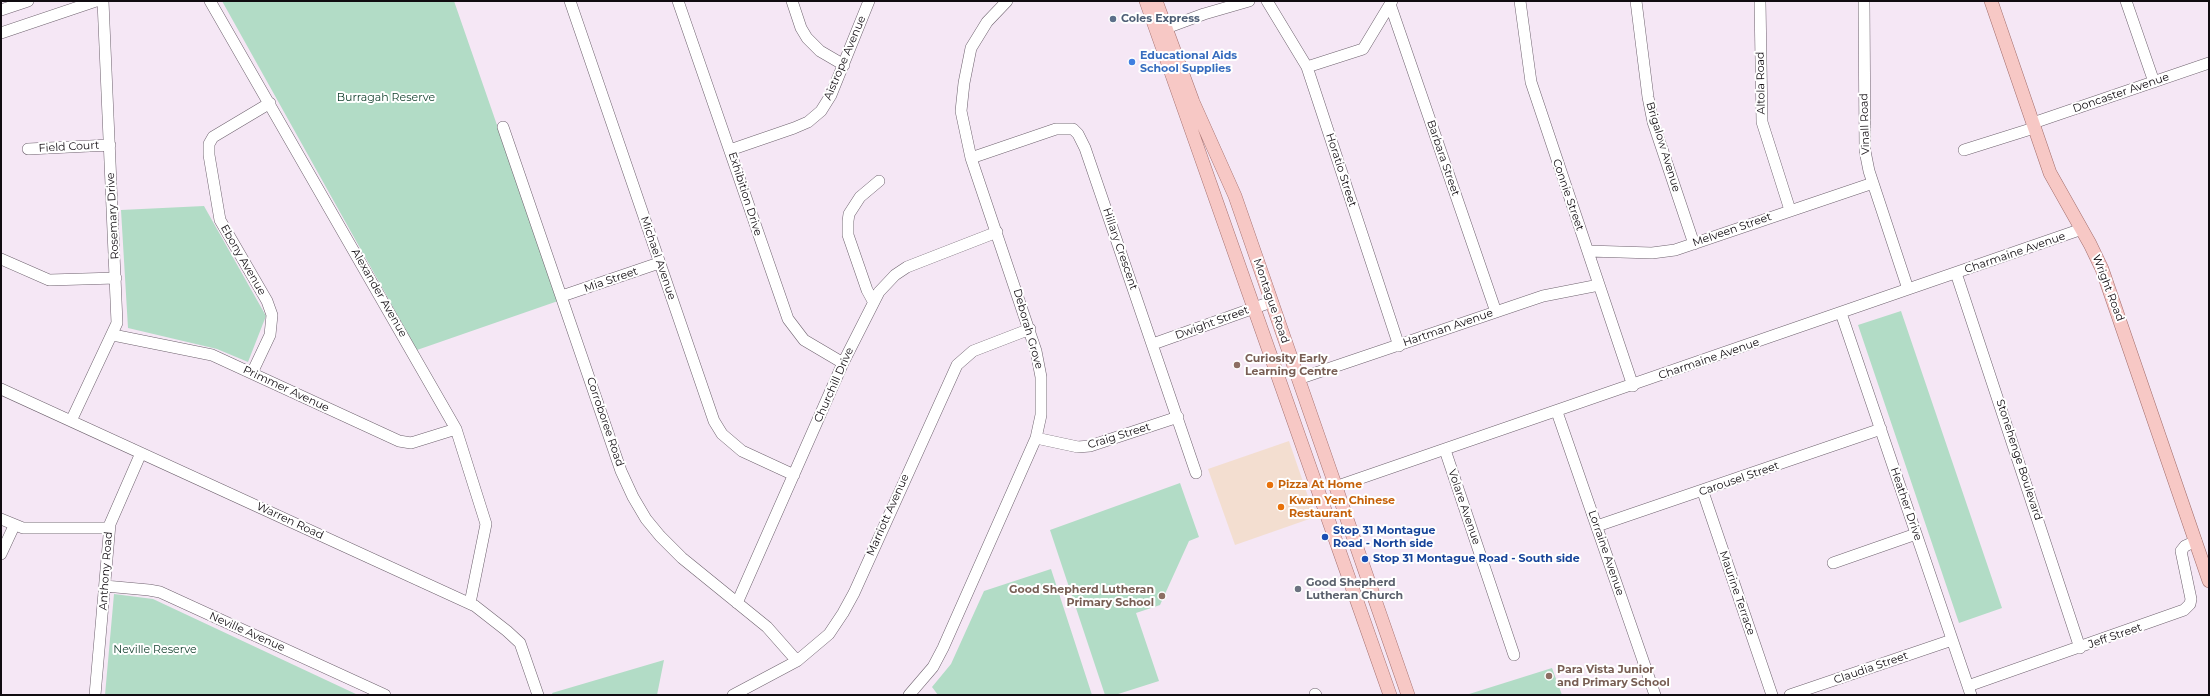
<!DOCTYPE html>
<html>
<head>
<meta charset="utf-8">
<style>
	body { margin:0 }
	#map { position:relative; width:2210px; height:696px; overflow:hidden; background:#f5e7f5; font-family:Montserrat,sans-serif }
	canvas { display:block }
	.frame { position:absolute; inset:0; border:2px solid #100b10; pointer-events:none }
</style>
</head>
<body>
<div id="map">
<canvas width="2210" height="696"></canvas>
<div class="frame"></div>
</div>
<script>
const ctx = document.querySelector('canvas').getContext('2d');
ctx.lineJoin = 'round';
function paint(path, color) {
  ctx.fillStyle = color;
  ctx.fill(path, 'evenodd');
}
function toPath(rows) {
  const path = new Path2D();
  for (const r of rows) {
    path.moveTo(r[0], r[1]);
    for (let i = 2; i < r.length; i += 2) path.lineTo(r[i], r[i + 1]);
  }
  return path;
}
function strokePath(path, color, width, dash) {
  ctx.strokeStyle = color;
  ctx.lineWidth = width;
  ctx.lineCap = dash ? 'butt' : 'round';
  ctx.setLineDash(dash || []);
  ctx.stroke(path);
}
function label(font, color, halo, rows, align = 'center') {
  ctx.font = font + ' Montserrat,sans-serif';
  ctx.lineWidth = 4;
  ctx.setLineDash([]);
  ctx.textBaseline = 'middle';
  ctx.strokeStyle = halo;
  ctx.fillStyle = color;
  for (const [text, x, y, turn = 0] of rows) {
    ctx.save();
    ctx.translate(x, y);
    ctx.rotate((+turn || 0) * Math.PI / 180);
    ctx.textAlign = isNaN(turn) ? turn : align;
    if (halo) ctx.strokeText(text, 0, 0);
    ctx.fillText(text, 0, 0);
    ctx.restore();
  }
}
paint(toPath([
	[1289,441,1315,517,1235,545,1208,469]
]), '#f3ded0');
paint(toPath([
	[222,1,454,1,558,301,417,350],
	[204,206,266,316,248,362,217,349,128,328,121,210],
	[1901,311,2002,608,1959,623,1858,325],
	[1180,483,1199,537,1189,541,1160,605,1136,613,1159,681,1115,695,1105,695,1050,530],
	[1051,569,1092,695,938,695,932,687,951,664,984,591],
	[114,594,153,599,358,695,105,695],
	[664,660,657,695,553,695,552,693],
	[1552,668,1562,695,1466,695]
]), '#b2dcc6');
const minor = toPath([
	[210,1,456,429,486,524,470,603],
	[570,1,714,421,722,434,742,451,794,475],
	[678,1,788,319,804,340,843,363],
	[792,1,801,28,807,38,820,51,844,65],
	[1267,1,1307,67,1399,346],
	[1520,1,1531,82,1633,386],
	[1636,1,1648,97,1653,122,1694,244],
	[1760,1,1762,122,1790,210],
	[1864,1,1865,151,1869,171,1908,289],
	[2126,1,2154,82],
	[1390,4,1496,312],
	[1,10,28,1],
	[1166,28,1204,14,1249,1],
	[1,33,96,1],
	[1307,67,1363,49,1392,1],
	[2033,123,2209,63],
	[503,127,621,471,633,497,646,519,660,536,682,558,767,627,797,661],
	[28,149,110,145],
	[730,150,794,128,808,122,821,111,831,95,869,1],
	[1964,150,2034,128],
	[971,158,1056,129,1073,129,1078,134,1085,148,1196,473],
	[1588,251,1652,253,1675,250,1873,183],
	[1,259,49,280,116,278],
	[1956,273,2080,648],
	[562,296,659,263],
	[873,301,867,290,848,235,848,221,849,214,860,197,879,181],
	[1841,313,1971,695],
	[113,335,212,355,399,441,411,443,456,429],
	[1153,344,1271,302],
	[252,373,270,335,272,315,267,301,220,220,209,155,209,144,213,137,270,103],
	[1298,379,1543,296,1599,285],
	[1,389,475,606,507,631,520,643,538,695],
	[1557,412,1655,695],
	[71,421,117,323,103,1],
	[1036,438,1078,447,1090,446,1178,417],
	[1445,450,1514,655],
	[1335,487,2082,229],
	[1703,492,1772,695],
	[1,519,23,528,109,528],
	[1597,526,1881,429],
	[1,554,14,526],
	[1833,563,1916,534],
	[105,586,149,590,160,592,385,695],
	[737,603,843,363,879,292,895,275,907,267,997,232],
	[1968,686,2184,610,2190,604,2191,599,2181,551,2185,546,2196,541],
	[1315,694,1316,695],
	[95,695,110,524,141,453],
	[733,695,797,661,829,634,843,613,854,593,957,365,973,351,1030,329],
	[909,695,933,667,943,648,1036,438,1041,415,1041,377,1036,351,971,158,961,111,964,83,971,48,987,22,1007,1],
	[1790,695,1952,640]
]);
const major = toPath([
	[1146,1,1390,695],
	[1156,1,1193,102,1235,196,1408,695],
	[1991,1,2050,173,2090,244,2102,269,2209,581]
]);
strokePath(minor, '#6e626e', 12);
strokePath(major, '#a26e6c', 14);
strokePath(minor, '#fff', 11);
strokePath(major, '#f7c8c5', 13);
for (const [x, y, r, color] of [
	[1113,19,4,"#5c6f8a"],
	[1132,62,4,"#3f7fe0"],
	[1237,365,4,"#8d6e63"],
	[1270,485,4,"#e8710a"],
	[1281,507,4,"#e8710a"],
	[1325,537,4,"#1a4fb4"],
	[1365,559,4,"#1a4fb4"],
	[1298,589,4,"#6b7280"],
	[1162,596,4,"#8d6e63"],
	[1549,676,4,"#8d6e63"]
]) {
  const dot = new Path2D();
  dot.arc(x, y, r, 0, 2 * Math.PI);
  ctx.fillStyle = color;
  ctx.fill(dot);
  strokePath(dot, '#fff', 1.5);
}
label('bold 11px', '#4e5e75', '#fff', [
	["Coles Express",1121,19]
], 'left');
label('bold 11px', '#366cbe', '#fff', [
	["Educational Aids",1140,56],
	["School Supplies",1140,69]
], 'left');
label('11px', '#100b10', '#fff', [
	["Aistrope Avenue",845,58,-67],
	["Altola Road",1761,83,-91],
	["Doncaster Avenue",2121,93,-19],
	["Vinall Road",1865,124,-92],
	["Field Court",69,147,-3],
	["Brigalow Avenue",1663,147,73],
	["Barbara Street",1443,158,71],
	["Horatio Street",1341,170,72],
	["Exhibition Drive",745,194,72],
	["Connie Street",1568,195,71],
	["Rosemary Drive",113,216,-93],
	["Melveen Street",1732,230,-19],
	["Hillary Crescent",1120,249,71],
	["Charmaine Avenue",2015,253,-19],
	["Michael Avenue",658,258,71],
	["Ebony Avenue",243,260,60],
	["Mia Street",611,280,-19],
	["Wright Road",2108,288,69],
	["Alexander Avenue",379,293,60],
	["Montague Road",1271,301,71],
	["Dwight Street",1212,323,-20],
	["Hartman Avenue",1448,328,-19],
	["Deborah Grove",1028,329,74],
	["Charmaine Avenue",1709,359,-19],
	["Churchill Drive",834,385,-66],
	["Primmer Avenue",286,389,25],
	["Corroboree Road",605,422,71],
	["Craig Street",1119,436,-17],
	["Stonehenge Boulevard",2019,460,72],
	["Carousel Street",1739,479,-19],
	["Heather Drive",1906,504,71],
	["Volare Avenue",1464,507,71],
	["Marriott Avenue",888,515,-66],
	["Warren Road",290,521,25],
	["Lorraine Avenue",1606,553,71],
	["Anthony Road",106,571,-86],
	["Maurine Terrace",1737,593,71],
	["Neville Avenue",247,632,24],
	["Jeff Street",2115,636,-19],
	["Claudia Street",1871,668,-19]
]);
label('11px', '#0e3d29', '#fff', [
	["Burragah Reserve",386,98],
	["Neville Reserve",155,650]
]);
label('bold 11px', '#785e54', '#fff', [
	["Curiosity Early",1245,359],
	["Learning Centre",1245,372],
	["Good Shepherd Lutheran",1154,590,"right"],
	["Primary School",1154,603,"right"],
	["Para Vista Junior",1557,670],
	["and Primary School",1557,683]
], 'left');
label('bold 11px', '#c56008', '#fff', [
	["Pizza At Home",1278,485],
	["Kwan Yen Chinese",1289,501],
	["Restaurant",1289,514]
], 'left');
label('bold 11px', '#164399', '#fff', [
	["Stop 31 Montague",1333,531],
	["Road - North side",1333,544],
	["Stop 31 Montague Road - South side",1373,559]
], 'left');
label('bold 11px', '#5b616d', '#fff', [
	["Good Shepherd",1306,583],
	["Lutheran Church",1306,596]
], 'left');
</script>
</body>
</html>
